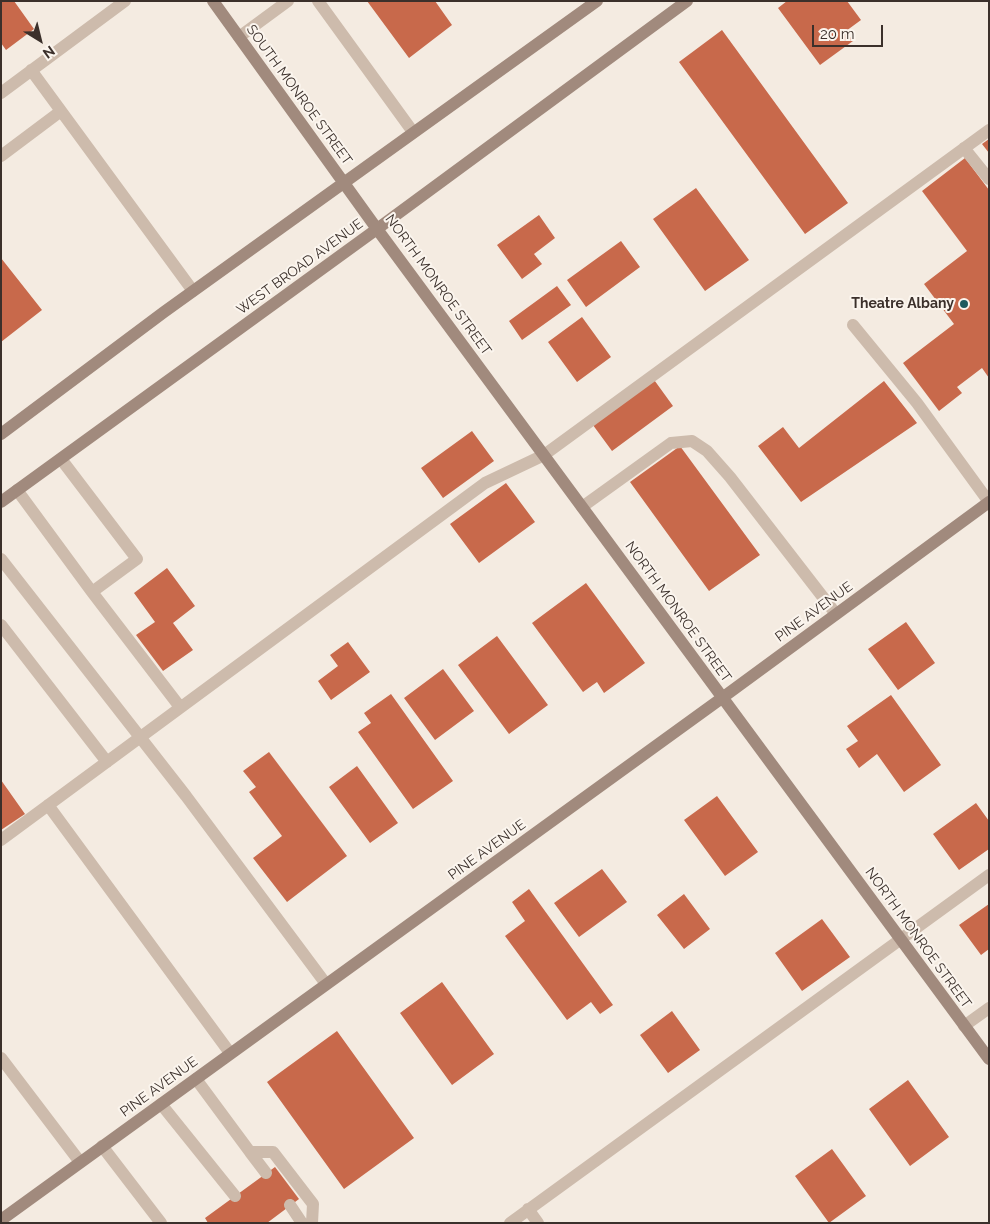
<!DOCTYPE html>
<html>
<head>
<meta charset="utf-8">
<style>
	body { margin:0 }
	#map { position:relative; width:990px; height:1224px; overflow:hidden; background:#f4ebe1; font-family:Raleway,sans-serif }
	canvas { display:block }
	.frame { position:absolute; inset:0; border:2px solid #3b302b; pointer-events:none }
	.north { position:absolute; left:15px; top:15px; width:50px; height:50px; -webkit-text-stroke:4px #fbf5ee; paint-order:stroke; rotate:144deg; font-size:14px; font-weight:700; line-height:20px; text-align:center; color:#3b302b }
	.north::after { content:''; display:block; margin:auto; width:18px; height:22px; background:#3b302b; clip-path:polygon(50% 0,100% 100%,50% 72%,0 100%) }
	.scale { position:absolute; left:812px; top:25px; width:71px; height:22px; box-sizing:border-box; border:2px solid #3b302b; border-top:0; padding-left:6px; font-size:15px; line-height:18px; white-space:nowrap; color:#3b302b; -webkit-text-stroke:4px #fbf5ee; paint-order:stroke }
</style>
</head>
<body>
<div id="map">
<canvas width="990" height="1224"></canvas>
<div class="frame"></div>
<div class="north">N</div>
<div class="scale">20 m</div>
</div>
<script>
const ctx = document.querySelector('canvas').getContext('2d');
ctx.lineJoin = 'round';
function paint(path, color) {
  ctx.fillStyle = color;
  ctx.fill(path, 'evenodd');
}
function toPath(rows) {
  const path = new Path2D();
  for (const r of rows) {
    path.moveTo(r[0], r[1]);
    for (let i = 2; i < r.length; i += 2) path.lineTo(r[i], r[i + 1]);
  }
  return path;
}
function strokePath(path, color, width, dash) {
  ctx.strokeStyle = color;
  ctx.lineWidth = width;
  ctx.lineCap = dash ? 'butt' : 'round';
  ctx.setLineDash(dash || []);
  ctx.stroke(path);
}
function label(font, color, halo, rows, align = 'center') {
  ctx.font = font + ' Raleway,sans-serif';
  ctx.lineWidth = 4;
  ctx.setLineDash([]);
  ctx.textBaseline = 'middle';
  ctx.strokeStyle = halo;
  ctx.fillStyle = color;
  for (const [text, x, y, turn = 0] of rows) {
    ctx.save();
    ctx.translate(x, y);
    ctx.rotate((+turn || 0) * Math.PI / 180);
    ctx.textAlign = isNaN(turn) ? turn : align;
    if (halo) ctx.strokeText(text, 0, 0);
    ctx.fillText(text, 0, 0);
    ctx.restore();
  }
}
paint(toPath([
	[1,1,14,1,34,29,6,50,1,43],
	[367,1,435,1,452,25,409,58],
	[787,1,847,1,861,20,846,31,853,41,820,65,778,8],
	[722,30,848,203,805,234,679,62],
	[989,139,989,153,982,144],
	[965,158,989,190,989,378,982,368,957,387,962,393,939,411,903,363,954,324,924,284,967,251,922,191],
	[696,188,749,260,705,291,653,219],
	[539,215,555,238,534,254,542,264,522,279,497,245],
	[621,241,640,267,586,307,567,280],
	[1,258,42,310,1,342],
	[557,286,571,305,522,340,509,321],
	[582,317,611,357,577,382,548,342],
	[652,377,673,406,612,451,590,421],
	[884,381,917,423,801,502,758,446,783,427,799,448],
	[472,431,494,461,443,498,421,468],
	[680,446,760,555,709,591,630,482],
	[506,483,535,522,479,563,450,524],
	[167,568,195,606,173,623,193,650,163,671,136,635,155,622,134,593],
	[586,583,645,663,604,693,597,682,583,692,532,623],
	[906,622,935,663,898,690,868,649],
	[497,636,548,705,509,734,458,665],
	[348,642,370,672,331,700,318,681,338,666,330,655],
	[443,669,474,711,435,740,404,698],
	[391,694,453,781,413,809,358,732,371,723,364,713],
	[891,695,941,765,904,792,877,754,859,768,846,749,858,741,847,726],
	[269,752,347,856,287,902,253,858,282,836,249,792,256,787,243,771],
	[357,766,398,823,370,843,329,787],
	[1,780,25,814,1,830],
	[717,796,758,852,725,876,684,820],
	[976,803,989,821,989,849,959,870,933,834],
	[602,869,627,902,579,937,554,903],
	[529,889,613,1005,600,1014,591,1002,567,1020,505,936,525,921,512,902],
	[684,894,710,929,684,949,657,915],
	[989,904,989,949,981,955,959,925],
	[822,919,850,957,802,991,775,953],
	[442,982,494,1054,452,1085,400,1013],
	[672,1011,700,1050,668,1073,640,1035],
	[337,1031,414,1138,344,1189,267,1082],
	[908,1080,949,1137,910,1166,869,1109],
	[832,1149,866,1196,829,1223,795,1176],
	[275,1167,299,1199,267,1223,208,1223,205,1218]
]), '#c8694b');
strokePath(toPath([
	[318,1,413,132],
	[239,37,288,1],
	[31,70,193,291],
	[1,93,125,1],
	[964,148,989,179],
	[1,156,61,111],
	[853,325,917,403,989,502],
	[61,459,137,559,92,592],
	[17,490,92,592,180,707],
	[582,507,671,443,692,441,707,451,730,477,836,614],
	[1,559,186,796,326,984],
	[1,625,107,762],
	[48,805,230,1053],
	[1,840,485,483,544,455,989,130],
	[964,1026,989,1008],
	[1,1058,80,1162],
	[196,1079,250,1152,273,1152,313,1204,312,1223],
	[161,1104,235,1196],
	[102,1146,161,1223],
	[250,1152,266,1173],
	[290,1205,302,1223],
	[528,1209,538,1223],
	[510,1223,989,875]
]), '#cdbbac', 12);
strokePath(toPath([
	[213,1,377,229,989,1059],
	[1,434,164,312,597,1],
	[1,502,377,229,687,1],
	[1,1220,722,698,989,502]
]), '#a18a7d', 12);
for (const [x, y, r, color] of [
	[964,304,5,"#1f5a5e"]
]) {
  const dot = new Path2D();
  dot.arc(x, y, r, 0, 2 * Math.PI);
  ctx.fillStyle = color;
  ctx.fill(dot);
  strokePath(dot, '#fbf5ee', 2);
}
label('14px', '#3b302b', '#fbf5ee', [
	["SOUTH MONROE STREET",299,95,54],
	["WEST BROAD AVENUE",300,267,-36],
	["NORTH MONROE STREET",438,285,54],
	["NORTH MONROE STREET",678,612,54],
	["PINE AVENUE",814,612,-36],
	["PINE AVENUE",487,850,-36],
	["NORTH MONROE STREET",918,938,54],
	["PINE AVENUE",159,1087,-36]
]);
label('bold 14px', '#3b302b', '#fbf5ee', [
	["Theatre Albany",954,304]
], 'right');
</script>
</body>
</html>
